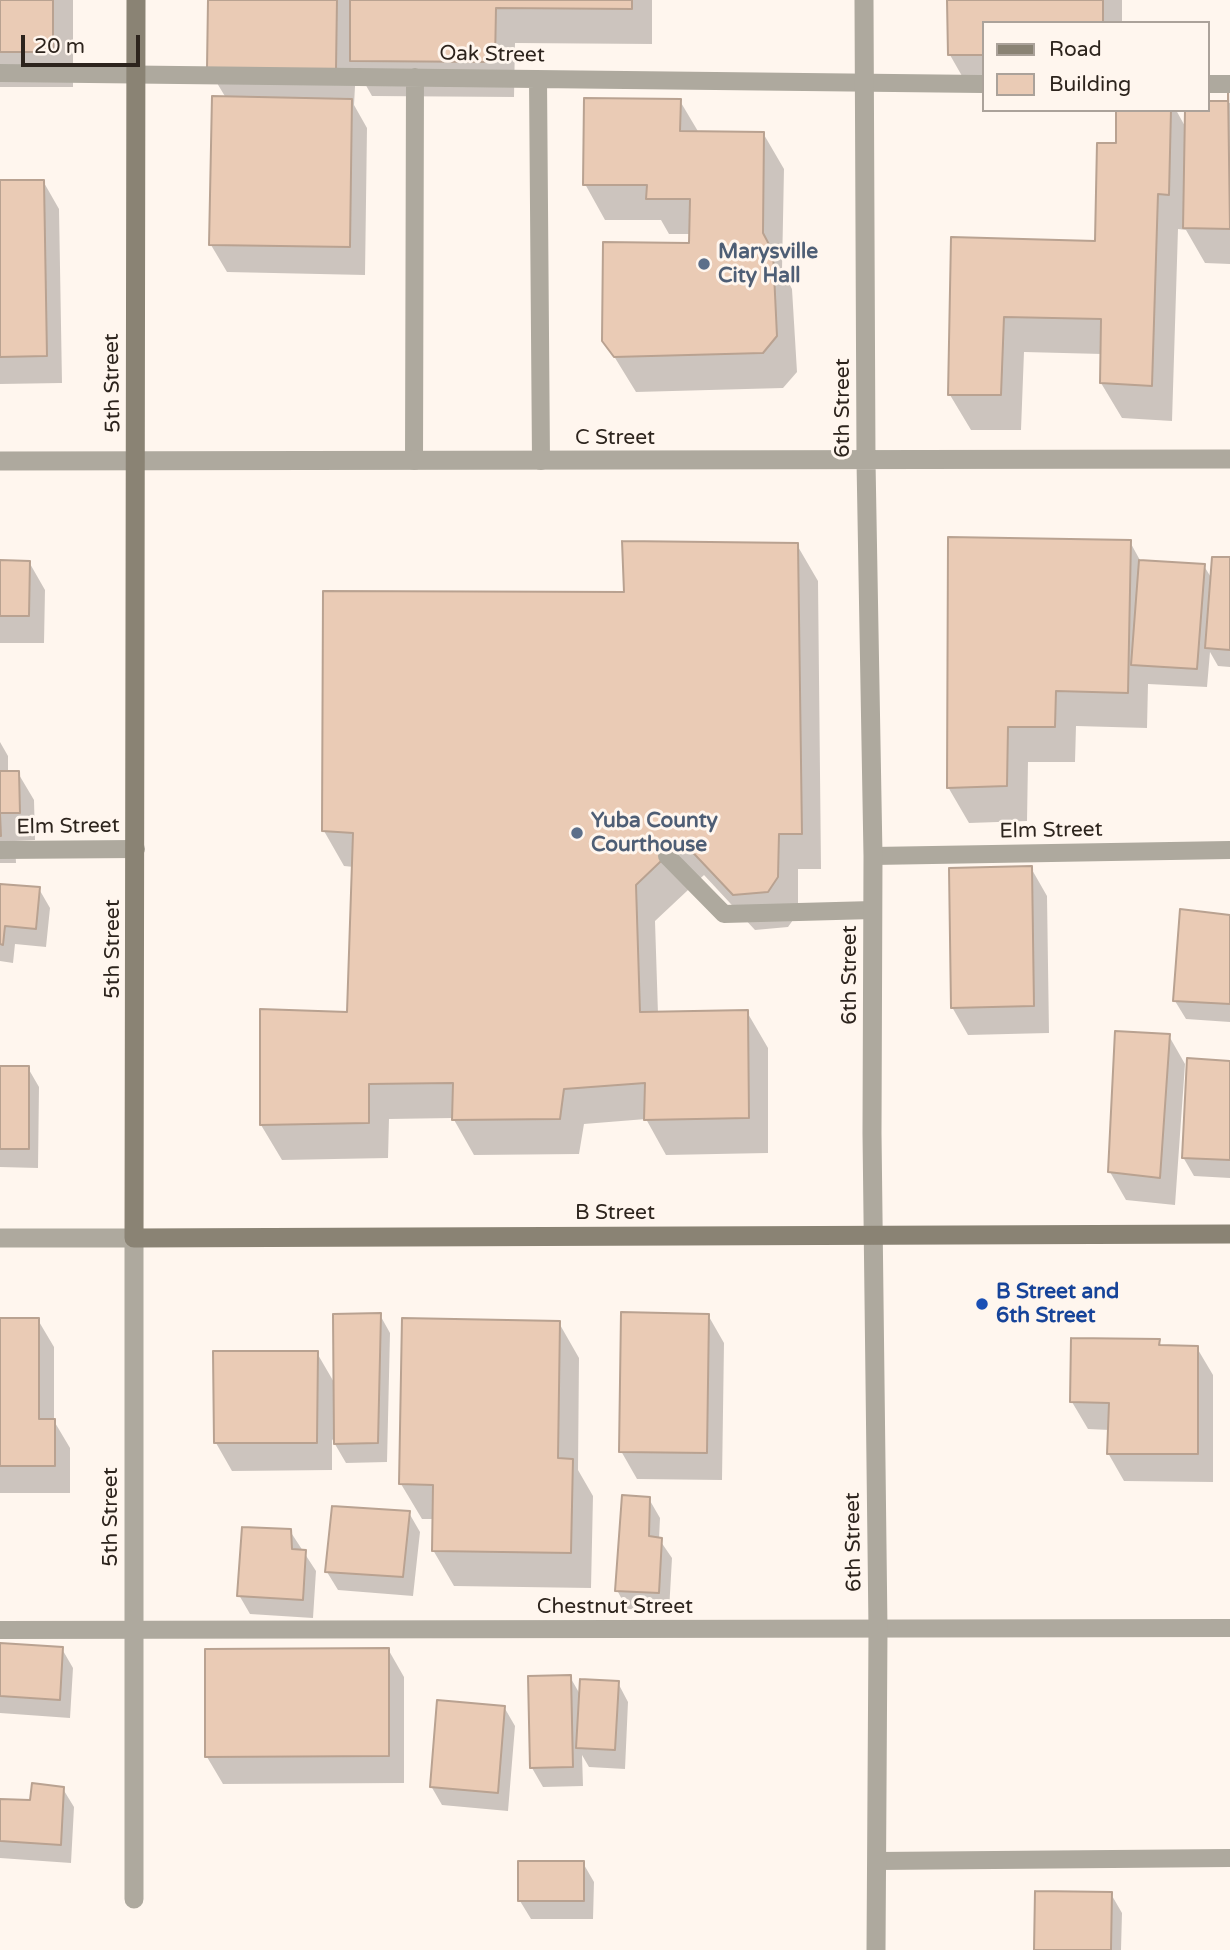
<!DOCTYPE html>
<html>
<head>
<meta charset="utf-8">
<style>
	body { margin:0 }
	#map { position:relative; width:1230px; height:1950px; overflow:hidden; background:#fff6ee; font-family:"Varela Round",sans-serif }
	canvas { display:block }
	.legend { position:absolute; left:982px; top:21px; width:228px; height:91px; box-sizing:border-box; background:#fff6ee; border:2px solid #aba29a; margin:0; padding:9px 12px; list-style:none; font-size:21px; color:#2d241d }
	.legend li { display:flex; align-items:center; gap:14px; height:35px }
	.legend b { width:35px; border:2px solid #aba29a }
	.scale { position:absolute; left:21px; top:35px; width:119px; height:32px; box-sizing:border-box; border:4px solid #2d241d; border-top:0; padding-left:9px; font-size:21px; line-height:24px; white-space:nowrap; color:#2d241d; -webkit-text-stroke:5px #fff6ee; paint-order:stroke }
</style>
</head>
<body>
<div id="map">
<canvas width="1230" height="1950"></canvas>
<ul class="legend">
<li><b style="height:9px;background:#8a8374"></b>Road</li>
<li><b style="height:19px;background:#eacbb5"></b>Building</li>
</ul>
<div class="scale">20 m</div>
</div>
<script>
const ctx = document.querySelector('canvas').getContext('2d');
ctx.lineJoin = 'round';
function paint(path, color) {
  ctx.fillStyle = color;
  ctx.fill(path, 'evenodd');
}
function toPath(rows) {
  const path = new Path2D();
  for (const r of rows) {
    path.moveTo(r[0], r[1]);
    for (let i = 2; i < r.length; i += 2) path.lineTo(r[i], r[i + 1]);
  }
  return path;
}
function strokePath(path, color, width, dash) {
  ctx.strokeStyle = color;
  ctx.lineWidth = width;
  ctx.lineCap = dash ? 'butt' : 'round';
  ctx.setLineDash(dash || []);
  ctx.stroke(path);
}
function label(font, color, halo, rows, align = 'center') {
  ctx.font = font + ' "Varela Round",sans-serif';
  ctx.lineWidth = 6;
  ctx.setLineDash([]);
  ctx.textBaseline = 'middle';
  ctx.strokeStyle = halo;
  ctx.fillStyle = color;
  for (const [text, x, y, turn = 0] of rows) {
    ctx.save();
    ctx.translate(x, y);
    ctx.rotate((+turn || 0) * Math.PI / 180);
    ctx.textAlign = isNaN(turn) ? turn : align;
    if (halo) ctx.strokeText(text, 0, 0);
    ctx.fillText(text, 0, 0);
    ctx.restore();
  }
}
paint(toPath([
	[0,0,73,0,73,87,0,87],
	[209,0,652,0,652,44,515,43,514,97,372,96,356,68,354,105,367,128,365,275,227,272,211,245,226,98,208,68],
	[949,0,1122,0,1122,23,983,23,983,90,970,90,950,55],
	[1230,90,1230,264,1205,263,1186,230,1178,229,1172,421,1122,418,1101,383,1102,354,1024,352,1021,430,971,430,950,395,953,239,1097,242,1118,144,1118,110,1176,110,1186,128,1207,110,1207,103,1230,103],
	[680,101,699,133,763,133,784,169,782,270,792,289,797,372,783,388,636,392,604,340,691,245,691,234,669,234,661,220,605,220,585,184],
	[43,181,59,209,62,383,0,384,0,182],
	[1130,542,1141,562,1204,566,1212,579,1230,559,1230,667,1218,666,1210,652,1207,687,1148,684,1147,728,1076,726,1075,762,1028,762,1027,821,969,823,948,787],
	[797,545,818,581,821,869,798,869,798,913,788,927,755,930,704,875,655,921,658,1014,747,1012,768,1048,768,1153,666,1155,646,1119,584,1124,579,1154,474,1155,453,1118,389,1119,388,1158,282,1160,261,1125,349,1014,354,867,344,866,324,831,626,594],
	[0,562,29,562,45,590,44,643,0,643],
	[0,742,8,756,8,773,18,773,34,800,35,840,15,841,16,863,0,863],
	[1031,868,1047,896,1049,1033,968,1035,952,1007],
	[0,886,39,889,50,908,46,947,15,944,13,963,0,961],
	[1230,916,1230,1022,1186,1019,1175,1001],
	[1169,1036,1185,1064,1175,1205,1126,1200,1110,1172],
	[1230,1062,1230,1178,1194,1176,1183,1157],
	[0,1068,28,1068,39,1087,38,1168,0,1167],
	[380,1315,390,1333,387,1462,346,1463,332,1439,332,1470,232,1471,216,1443,317,1353,335,1384],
	[708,1315,724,1343,722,1480,637,1479,621,1451],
	[0,1320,38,1320,54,1347,54,1421,70,1448,70,1493,0,1493],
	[559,1323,579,1358,578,1470,593,1496,591,1588,454,1586,433,1550,434,1519,422,1519,401,1484],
	[1159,1341,1162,1347,1197,1348,1213,1375,1213,1482,1124,1481,1108,1453,1110,1430,1088,1429,1072,1402],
	[649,1499,660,1518,659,1539,672,1558,669,1611,627,1609,617,1590],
	[409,1513,420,1532,413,1596,338,1590,327,1572],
	[290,1531,316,1571,313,1618,250,1614,239,1595],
	[0,1645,62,1649,73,1668,70,1718,0,1713],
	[388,1649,404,1677,404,1783,223,1784,207,1757],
	[570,1677,581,1696,618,1683,628,1702,625,1769,589,1767,582,1755,583,1786,543,1787,532,1768],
	[504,1707,515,1726,508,1811,442,1805,431,1786],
	[63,1789,74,1807,71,1863,0,1858,0,1800,32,1802],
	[583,1863,594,1882,593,1919,531,1919,520,1901],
	[1111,1894,1122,1913,1121,1950,1036,1950]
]), '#0003');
const building = toPath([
	[0,0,53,0,53,52,0,52,0,0],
	[208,0,337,0,336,70,207,69,208,0],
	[350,0,632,0,632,9,496,8,495,62,350,61,350,0],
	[947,0,1103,0,1103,23,983,23,983,55,948,55,947,0],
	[1228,86,1230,229,1183,228,1185,110,1207,110,1207,101,1228,101,1228,86],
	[212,96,352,99,350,247,209,245,212,96],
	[584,98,681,99,680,131,764,132,763,233,773,252,777,336,763,353,614,357,602,341,603,242,689,243,690,199,646,199,647,185,583,185,584,98],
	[1116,110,1171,110,1169,195,1158,194,1152,386,1100,383,1101,319,1004,317,1001,395,948,395,951,237,1095,241,1097,143,1116,143,1116,110],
	[0,180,44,180,47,356,0,357,0,180],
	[948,537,1131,540,1128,693,1056,691,1055,727,1008,727,1007,786,947,788,948,537],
	[622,541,798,543,802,834,779,834,778,877,768,892,733,895,682,841,636,885,640,1012,748,1010,749,1118,644,1120,645,1083,564,1089,560,1119,452,1120,453,1083,369,1084,369,1123,260,1125,260,1009,347,1012,353,833,322,831,323,591,624,592,622,541],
	[1212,557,1230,557,1230,650,1205,648,1212,557],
	[0,560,30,561,29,616,0,616,0,560],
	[1139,560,1205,564,1197,669,1131,665,1139,560],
	[0,771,19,771,20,813,0,813,1,836,0,836,0,771],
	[1032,866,1034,1006,951,1008,949,868,1032,866],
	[0,884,40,887,36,929,5,926,3,945,0,944,0,884],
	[1180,909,1230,915,1230,1004,1173,1001,1180,909],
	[1115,1031,1170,1034,1160,1178,1108,1172,1115,1031],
	[1187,1058,1230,1061,1230,1160,1182,1158,1187,1058],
	[0,1066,29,1066,29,1149,0,1149,0,1066],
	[621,1312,709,1314,707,1453,619,1452,621,1312],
	[381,1313,378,1443,334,1444,333,1314,381,1313],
	[0,1318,39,1318,39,1419,55,1419,55,1466,0,1466,0,1318],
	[402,1318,560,1321,558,1458,573,1459,571,1553,432,1551,433,1485,399,1484,402,1318],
	[1071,1338,1160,1339,1159,1345,1198,1346,1198,1454,1107,1454,1109,1403,1070,1402,1071,1338],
	[213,1351,318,1351,317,1443,214,1443,213,1351],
	[622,1495,650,1497,649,1536,662,1538,659,1593,615,1591,622,1495],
	[332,1506,410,1511,403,1577,325,1572,332,1506],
	[242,1527,291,1529,292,1549,306,1550,303,1600,237,1596,242,1527],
	[0,1643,63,1647,60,1700,0,1696,0,1643],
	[389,1648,389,1756,205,1757,205,1649,389,1648],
	[571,1675,573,1767,530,1768,528,1676,571,1675],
	[580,1679,619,1681,615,1750,576,1748,580,1679],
	[437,1700,505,1706,498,1793,430,1787,437,1700],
	[32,1783,64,1787,61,1845,0,1841,0,1799,30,1800,32,1783],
	[518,1861,584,1861,584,1901,518,1901,518,1861],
	[1035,1891,1112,1892,1111,1950,1034,1950,1035,1891]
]);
paint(building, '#eacbb5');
strokePath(building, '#b9a291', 2);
strokePath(toPath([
	[0,73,983,84],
	[538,79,541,461],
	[1207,84,1230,84],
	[414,461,415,77],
	[0,850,136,849],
	[667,856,724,914,873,910],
	[873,856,1230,850],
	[0,1630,1230,1628],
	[877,1861,1230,1858]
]), '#aea99e', 18);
strokePath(toPath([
	[864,0,866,461,873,856,872,1133,878,1629,876,1950],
	[0,461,1230,459],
	[134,1899,134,1238]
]), '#aea99e', 19);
strokePath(toPath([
	[0,1238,134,1238]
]), '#aea99e', 19);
strokePath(toPath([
	[136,0,134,1238,1230,1234]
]), '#8a8374', 19);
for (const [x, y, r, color] of [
	[704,264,7,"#5c6f8a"],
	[577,833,7,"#5c6f8a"],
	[982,1304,7,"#1a4fb4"]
]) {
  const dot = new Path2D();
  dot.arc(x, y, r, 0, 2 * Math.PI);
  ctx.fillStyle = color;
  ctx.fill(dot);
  strokePath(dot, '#fff6ee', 2.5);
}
label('21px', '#2d241d', '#fff6ee', [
	["Oak Street",492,55,1],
	["5th Street",113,383,-91],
	["6th Street",843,408,-90],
	["C Street",615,438],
	["Elm Street",68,827,-1],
	["Elm Street",1051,831,-1],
	["5th Street",113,949,-90],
	["6th Street",850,975,-90],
	["B Street",615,1213],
	["5th Street",111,1517,-90],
	["6th Street",854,1542,-91],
	["Chestnut Street",615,1607]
]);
label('bold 21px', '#4e5e75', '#fff6ee', [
	["Marysville",718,252],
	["City Hall",718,276],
	["Yuba County",591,821],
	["Courthouse",591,845]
], 'left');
label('bold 21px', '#164399', '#fff6ee', [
	["B Street and",996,1292],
	["6th Street",996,1316]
], 'left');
</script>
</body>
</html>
